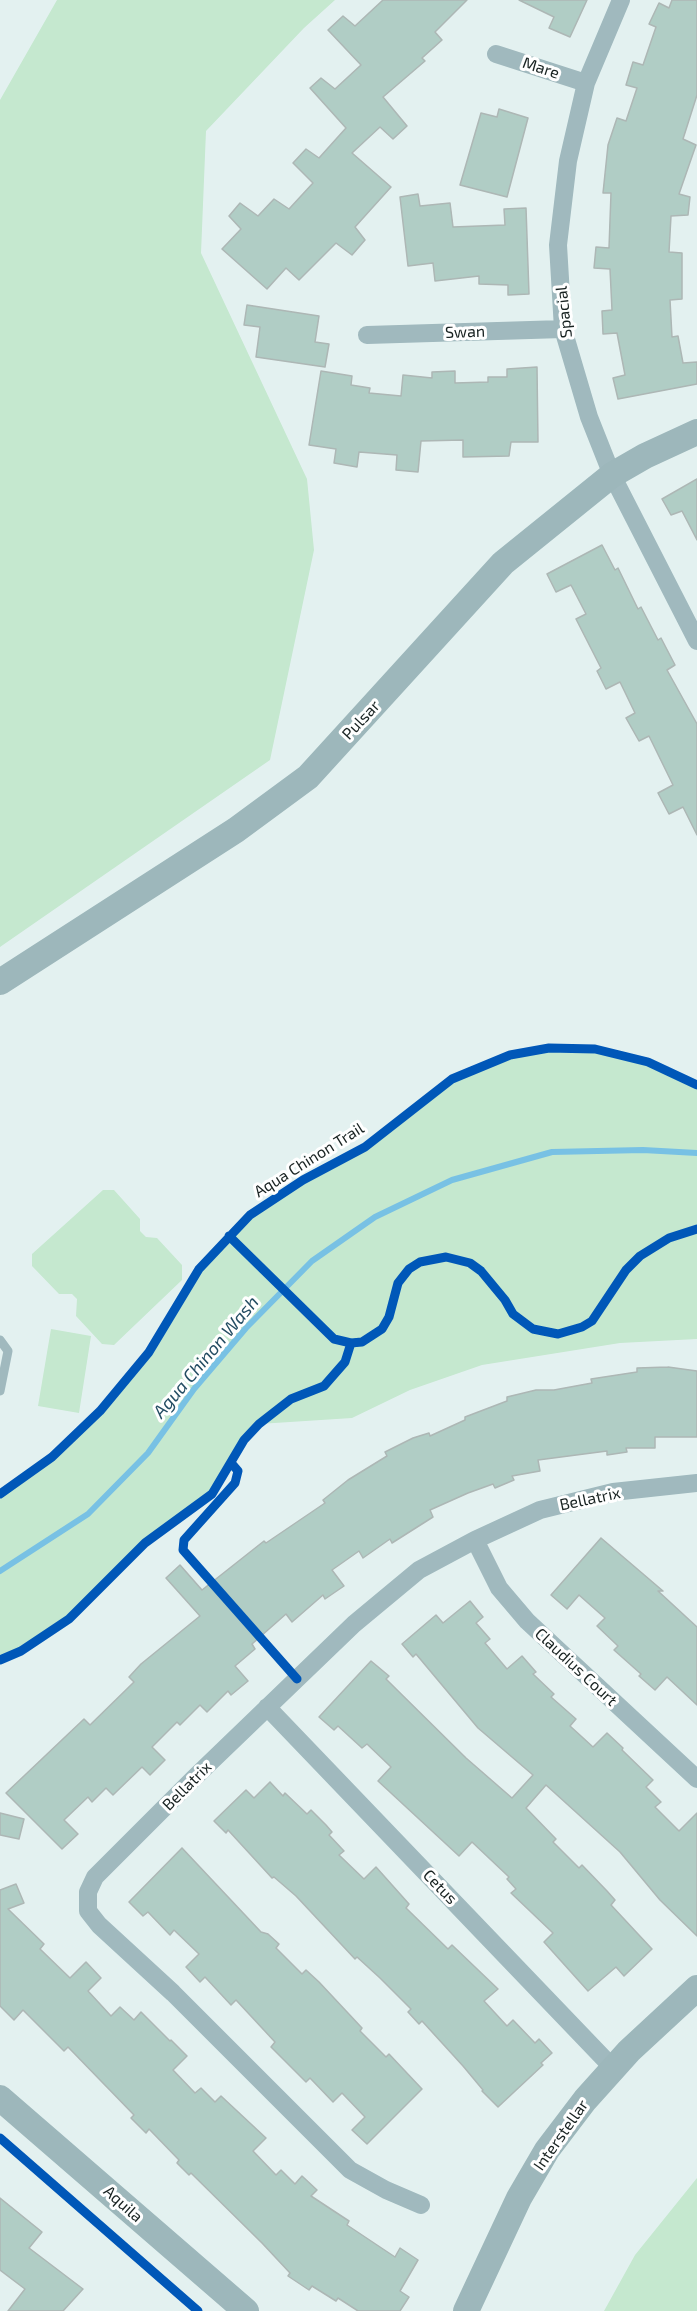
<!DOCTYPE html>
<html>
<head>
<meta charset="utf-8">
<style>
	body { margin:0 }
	canvas { display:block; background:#e3f1f0 }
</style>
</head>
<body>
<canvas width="697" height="2311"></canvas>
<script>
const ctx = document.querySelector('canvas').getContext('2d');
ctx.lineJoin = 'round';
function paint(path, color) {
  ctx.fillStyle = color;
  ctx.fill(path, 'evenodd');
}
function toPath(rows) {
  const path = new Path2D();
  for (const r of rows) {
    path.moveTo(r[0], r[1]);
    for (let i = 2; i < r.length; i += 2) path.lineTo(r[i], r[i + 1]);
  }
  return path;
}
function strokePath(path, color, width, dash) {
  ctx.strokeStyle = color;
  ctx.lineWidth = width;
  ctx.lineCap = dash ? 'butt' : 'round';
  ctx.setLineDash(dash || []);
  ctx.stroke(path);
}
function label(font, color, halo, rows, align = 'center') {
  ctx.font = font + ' "Exo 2",sans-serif';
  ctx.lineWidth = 6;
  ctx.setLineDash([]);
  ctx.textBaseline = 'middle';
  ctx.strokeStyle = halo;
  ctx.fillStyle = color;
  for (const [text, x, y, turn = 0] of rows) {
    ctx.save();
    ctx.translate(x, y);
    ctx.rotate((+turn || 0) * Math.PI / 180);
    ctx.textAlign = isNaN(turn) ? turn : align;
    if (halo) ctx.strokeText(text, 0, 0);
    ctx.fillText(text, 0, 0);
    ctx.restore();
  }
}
paint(toPath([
	[57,0,335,0,304,28,206,131,201,253,307,479,314,550,270,760,0,947,0,100],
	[549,1048,595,1049,648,1062,697,1085,697,1339,620,1343,482,1365,410,1390,352,1418,259,1424,244,1440,212,1494,145,1543,69,1619,21,1651,0,1660,0,1494,52,1457,100,1411,149,1352,199,1269,250,1215,303,1180,365,1147,452,1079,510,1055],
	[103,1190,114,1190,140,1219,140,1231,146,1237,157,1238,182,1265,182,1280,114,1345,102,1344,76,1316,77,1299,72,1294,59,1294,32,1266,32,1254],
	[51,1329,91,1336,79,1413,38,1406],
	[697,2178,697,2311,604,2311,635,2255]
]), '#c5e8cf');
strokePath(toPath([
	[0,1571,88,1514,148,1453,194,1389,246,1328,312,1261,375,1217,452,1180,552,1152,643,1150,697,1153]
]), '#78c1e4', 6);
const building = toPath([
	[383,0,467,0,435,32,442,40,422,58,425,61,383,97,407,126,393,139,380,127,352,153,391,187,355,227,365,240,352,255,336,243,299,280,286,268,267,289,222,249,241,229,229,216,240,203,258,216,274,199,289,209,313,183,293,163,306,149,319,158,346,128,310,88,321,78,335,89,361,65,328,30,343,16,355,26,383,0],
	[519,0,587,0,570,37,549,28,554,17,519,0],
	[672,0,697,0,697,95,683,139,696,145,679,194,690,197,688,215,671,216,669,252,682,253,682,299,670,300,672,337,678,336,683,363,697,362,697,384,618,399,613,378,625,375,617,333,603,334,602,311,612,310,610,269,594,268,596,247,609,248,611,193,603,193,608,145,617,118,626,121,637,88,626,85,633,62,643,65,656,27,649,24,659,3,669,8,672,0],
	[499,109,528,118,507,197,460,185,481,113,497,117,499,109],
	[418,194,420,206,450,203,453,227,505,225,504,209,526,208,529,294,508,295,508,285,479,284,479,276,435,281,433,263,408,266,400,197,418,194],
	[247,305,319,316,315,342,329,344,325,367,256,357,260,327,244,325,247,305],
	[537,367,538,442,511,442,509,456,463,457,463,440,421,441,418,472,396,470,397,455,359,452,357,467,334,463,336,449,309,445,321,371,352,376,351,385,370,388,369,393,401,396,403,375,432,378,432,372,455,371,455,383,488,382,488,377,507,377,507,369,537,367],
	[697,479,697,540,682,511,671,515,662,499,697,479],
	[602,545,615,570,618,568,638,609,641,607,658,640,661,638,675,665,667,670,697,724,697,835,683,807,669,814,658,793,673,785,649,736,639,741,626,718,635,713,620,682,606,689,597,671,601,668,576,619,586,614,571,585,556,592,547,574,602,545],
	[668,1367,697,1371,697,1437,655,1437,655,1448,626,1448,627,1452,607,1455,607,1451,538,1460,540,1471,512,1476,514,1480,495,1488,493,1484,468,1493,430,1510,433,1517,392,1543,390,1539,363,1558,359,1551,332,1570,344,1586,325,1599,323,1595,292,1622,286,1614,252,1644,255,1649,235,1666,248,1681,231,1695,228,1691,207,1712,200,1705,180,1725,177,1722,152,1747,165,1760,150,1775,142,1767,113,1795,106,1788,92,1802,88,1797,64,1820,78,1834,62,1849,6,1793,84,1719,90,1725,134,1682,129,1677,141,1664,200,1616,166,1578,180,1565,202,1590,264,1541,266,1543,325,1503,323,1500,348,1480,387,1456,385,1452,413,1438,429,1433,430,1436,465,1420,465,1417,507,1401,507,1397,536,1390,554,1390,592,1383,591,1379,637,1372,637,1368,668,1367],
	[601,1538,663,1591,658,1591,697,1627,697,1705,667,1677,655,1690,639,1676,641,1674,614,1650,618,1646,597,1626,605,1618,579,1595,567,1609,551,1595,601,1538],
	[470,1601,483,1617,476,1623,490,1639,485,1643,507,1669,522,1656,536,1672,533,1674,554,1694,551,1697,576,1719,570,1726,593,1747,607,1733,623,1748,622,1750,653,1780,646,1787,661,1802,655,1807,679,1831,697,1813,697,1936,660,1900,620,1852,546,1785,526,1808,556,1839,553,1842,579,1868,582,1865,607,1891,615,1900,611,1905,652,1949,624,1976,616,1967,588,1991,544,1942,553,1933,511,1893,516,1889,507,1879,509,1877,472,1842,459,1856,378,1781,391,1767,367,1744,362,1748,338,1726,334,1730,319,1717,371,1661,389,1676,386,1679,466,1758,512,1798,533,1775,478,1728,416,1654,413,1657,402,1644,436,1615,443,1623,470,1601],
	[270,1782,283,1796,285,1793,307,1814,311,1810,326,1825,332,1832,329,1835,344,1851,339,1855,364,1879,376,1867,409,1904,406,1908,448,1949,452,1945,498,1989,484,2001,507,2026,513,2020,535,2043,539,2039,552,2053,541,2063,543,2065,498,2107,482,2091,483,2090,463,2066,422,2021,419,2024,408,2012,411,2009,380,1978,357,1957,355,1959,296,1896,274,1877,272,1878,228,1830,226,1833,214,1821,246,1790,254,1798,270,1782],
	[0,1813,24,1819,19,1839,0,1835,0,1813],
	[182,1848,261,1932,268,1934,279,1944,276,1948,302,1974,306,1970,319,1982,362,2028,360,2031,386,2057,389,2054,422,2089,367,2144,352,2130,365,2117,342,2093,333,2102,310,2078,306,2082,271,2047,275,2042,236,2000,231,2005,205,1977,200,1982,186,1967,199,1954,174,1930,170,1935,148,1912,143,1916,129,1902,182,1848],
	[16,1884,24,1903,8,1909,44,1944,40,1949,70,1978,86,1962,101,1978,88,1991,111,2016,120,2007,134,2020,141,2012,170,2041,171,2040,187,2056,173,2070,195,2093,201,2088,215,2102,221,2096,266,2138,253,2151,276,2175,281,2170,295,2184,302,2176,317,2190,311,2196,349,2221,347,2225,395,2257,400,2248,418,2260,400,2291,409,2297,400,2311,358,2311,338,2298,336,2301,312,2286,309,2290,288,2276,290,2273,262,2243,191,2173,189,2175,177,2163,179,2160,149,2129,146,2133,131,2118,134,2115,68,2047,64,2051,23,2010,14,2020,0,2006,0,1890,16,1884],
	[0,2198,42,2232,29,2248,83,2289,63,2311,8,2311,25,2289,0,2270,0,2198]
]);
paint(building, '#b0cdc5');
strokePath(building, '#adb7b5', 1.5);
strokePath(toPath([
	[0,1340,8,1351,0,1391]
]), '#a0b9be', 9);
strokePath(toPath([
	[621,0,586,83,568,161,558,245,563,329,589,417,612,475,697,641],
	[496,54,586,83],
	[367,335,563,329],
	[475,1540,499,1588,527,1621,697,1779],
	[267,1707,613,2068],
	[421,2205,386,2190,350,2170,173,1993,99,1925,88,1911,88,1892,95,1877,194,1778,354,1624,419,1570,475,1540,540,1510,613,1492,697,1483]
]), '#a0b9be', 18);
strokePath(toPath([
	[0,982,236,830,308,777,503,563,612,475,645,456,697,432],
	[0,2098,246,2311],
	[466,2311,519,2198,547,2150,585,2100,629,2051,697,1988]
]), '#9db7bb', 26);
strokePath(toPath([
	[229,1236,334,1339,351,1343,362,1342,382,1329,389,1317,398,1283,409,1269,420,1262,446,1257,470,1263,481,1271,505,1300,513,1314,533,1329,558,1334,582,1327,592,1321,626,1270,640,1256,669,1238,697,1229],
	[232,1464,238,1471,235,1483,184,1540,183,1550,297,1679],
	[0,1494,52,1457,100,1411,149,1352,199,1269,250,1215,303,1180,365,1147,452,1079,510,1055,549,1048,595,1049,648,1062,697,1085],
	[0,1660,21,1651,69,1619,145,1543,212,1494,244,1440,259,1424,291,1399,324,1386,345,1362,351,1343],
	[0,2138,198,2311]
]), '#0057b8', 9);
label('16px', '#182221', '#fff', [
	["Mare",541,68,18],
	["Spacial",564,312,-96],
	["Swan",465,332,-2],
	["Pulsar",361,720,-47],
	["Aqua Chinon Trail",309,1160,-32],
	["Bellatrix",590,1499,-12],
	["Claudius Court",576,1667,43],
	["Bellatrix",187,1786,-45],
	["Cetus",440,1887,46],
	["Interstellar",561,2135,-55],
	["Aquila",123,2204,42]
]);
label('italic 18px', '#244d63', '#fff', [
	["Agua Chinon Wash",206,1357,-50]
]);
</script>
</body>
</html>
